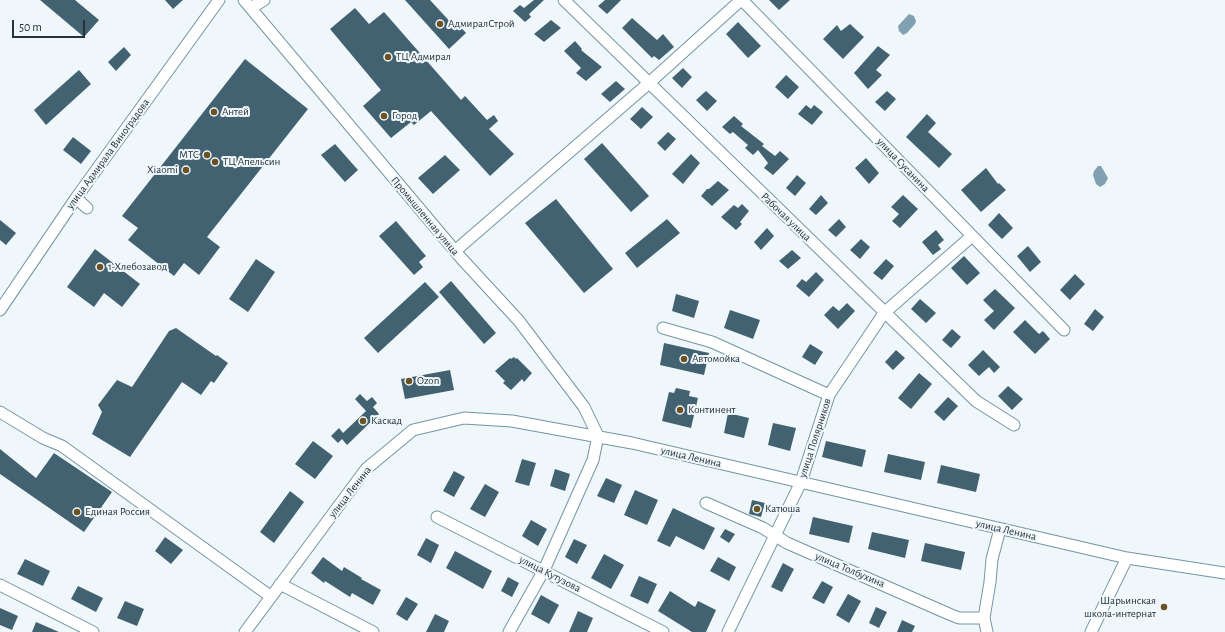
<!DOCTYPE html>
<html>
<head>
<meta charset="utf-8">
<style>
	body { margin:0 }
	#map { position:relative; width:1225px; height:632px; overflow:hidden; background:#f0f7fa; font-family:"Alegreya Sans",sans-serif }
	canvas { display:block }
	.scale { position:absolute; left:12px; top:20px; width:73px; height:18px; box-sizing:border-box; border:2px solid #25333a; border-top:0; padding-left:5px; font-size:12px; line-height:14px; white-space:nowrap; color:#25333a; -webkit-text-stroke:3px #f0f7fa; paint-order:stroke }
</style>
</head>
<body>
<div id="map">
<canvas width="1225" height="632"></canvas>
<div class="scale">50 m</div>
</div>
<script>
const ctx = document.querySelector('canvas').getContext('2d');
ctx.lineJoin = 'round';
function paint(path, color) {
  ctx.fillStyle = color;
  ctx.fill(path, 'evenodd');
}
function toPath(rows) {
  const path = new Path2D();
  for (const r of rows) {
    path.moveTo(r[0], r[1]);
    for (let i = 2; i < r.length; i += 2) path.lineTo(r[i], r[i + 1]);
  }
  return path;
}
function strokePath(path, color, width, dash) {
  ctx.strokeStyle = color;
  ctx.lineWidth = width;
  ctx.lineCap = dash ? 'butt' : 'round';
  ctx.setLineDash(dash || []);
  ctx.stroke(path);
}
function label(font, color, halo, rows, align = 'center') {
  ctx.font = font + ' "Alegreya Sans",sans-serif';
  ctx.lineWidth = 4;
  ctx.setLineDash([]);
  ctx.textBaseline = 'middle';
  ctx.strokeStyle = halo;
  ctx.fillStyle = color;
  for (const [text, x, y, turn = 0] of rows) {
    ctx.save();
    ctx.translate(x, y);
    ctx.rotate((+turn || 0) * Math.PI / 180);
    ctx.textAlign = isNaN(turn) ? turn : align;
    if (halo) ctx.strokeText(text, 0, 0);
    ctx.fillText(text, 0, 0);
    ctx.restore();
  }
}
paint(toPath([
	[909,14,914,16,916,21,915,24,907,33,903,35,899,31,898,26],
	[1098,166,1101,166,1108,178,1105,184,1100,187,1096,184,1093,175,1094,171]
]), '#81a0b1');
paint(toPath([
	[40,0,75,0,99,20,84,37],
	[165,0,183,0,173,9],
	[405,0,430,0,454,26,457,23,466,33,449,49],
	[534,0,544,0,529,14,531,17,525,22,513,11,520,5,524,8],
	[605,0,621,0,607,14,598,6],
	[769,0,790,0,779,10],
	[355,8,369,24,384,12,461,100,465,96,487,120,494,115,498,121,489,129,514,154,490,176,431,111,414,125,411,122,391,138,363,106,381,90,330,29],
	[632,18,657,40,663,34,674,47,659,60,654,56,652,58,622,28],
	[551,20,561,28,544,42,534,34],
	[738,22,761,46,748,58,726,34],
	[850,24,864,37,843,59,823,39,837,25,841,31],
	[575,41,582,49,581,50,602,67,586,81,576,73,581,68,564,51],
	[878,46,890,55,876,70,882,75,868,89,854,73],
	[124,47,131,55,116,71,108,62],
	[245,59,308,109,207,237,220,247,199,275,184,263,174,276,128,240,138,228,122,216],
	[683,68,692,77,682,88,672,78],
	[79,70,91,84,46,125,34,110],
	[786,75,799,87,788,99,775,87],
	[616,81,625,89,610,102,601,94],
	[706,91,717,101,707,111,696,100],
	[887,91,896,99,885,111,875,102],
	[806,105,811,109,814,105,823,112,812,125,798,114],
	[642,107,653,117,641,129,630,119],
	[927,114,936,123,928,132,952,154,939,168,906,137],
	[734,116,743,124,741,126,764,144,762,146,775,156,780,151,789,159,773,175,764,168,768,163,758,150,753,155,745,148,748,145,733,132,730,134,722,127],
	[668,132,676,139,665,151,657,143],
	[73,137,91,151,81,164,63,150],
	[602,143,649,196,631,212,584,159],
	[335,144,358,170,345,182,321,155],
	[691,154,700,163,683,184,672,174],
	[445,155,460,170,433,194,418,178],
	[866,158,879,173,869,184,855,168],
	[986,168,998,184,999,183,1006,190,981,212,961,190],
	[797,175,806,183,795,196,786,188],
	[718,181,729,190,712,206,701,196,707,189,709,189],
	[821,195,828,203,816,215,809,209],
	[903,195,918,209,900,228,892,221,899,214,891,207],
	[556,199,613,269,584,293,525,223],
	[742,204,749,211,740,222,742,224,736,230,721,217,734,205,738,208],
	[999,213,1013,228,1002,239,988,225],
	[667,219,680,233,637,268,625,253],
	[839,219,846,227,836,237,828,230],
	[0,220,16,233,6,245,0,240],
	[396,221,426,256,419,262,423,267,414,275,379,236],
	[767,228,774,236,761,250,754,242],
	[936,230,944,240,938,245,941,249,933,255,922,242],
	[861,239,870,247,860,259,850,250],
	[1028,246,1041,262,1030,272,1017,256],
	[95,249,140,284,122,307,104,293,94,307,67,287],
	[792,250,801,258,788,269,779,261],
	[964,256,980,273,967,285,951,268],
	[256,259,275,272,248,312,229,299],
	[886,259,894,266,882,280,873,273],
	[816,272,824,280,809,297,796,286,802,279,806,282],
	[1075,274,1085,284,1070,300,1060,290],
	[451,281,496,333,484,344,439,292],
	[425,282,439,297,378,353,364,338],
	[995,289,1015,308,994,330,984,320,994,311,983,300],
	[676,294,699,301,694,318,672,311],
	[920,299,936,313,926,323,911,309],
	[847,303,855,311,838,329,824,315,833,306,839,311],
	[1095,309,1104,317,1093,331,1084,324],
	[730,310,760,320,753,339,724,328],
	[1025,320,1039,334,1043,331,1050,339,1035,354,1013,332],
	[176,328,216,356,217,355,228,363,214,383,211,381,201,395,182,382,130,457,92,434,102,412,98,405,117,380,132,387,169,331],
	[952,329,961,337,951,348,942,340],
	[664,343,709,353,704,375,660,365],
	[810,344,823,352,815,365,802,357],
	[896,350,905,358,893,370,885,362],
	[983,350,1000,367,994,373,989,367,979,376,968,365],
	[514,357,516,359,517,358,532,373,524,382,522,379,511,390,503,383,505,381,495,371,510,358,511,359],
	[450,370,454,390,405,399,401,379],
	[919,373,932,384,911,409,898,398],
	[1008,386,1023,399,1012,410,998,396],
	[676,388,690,391,689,396,698,398,691,428,662,421,669,392,674,393],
	[360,394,367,401,372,397,377,403,373,407,379,414,347,445,342,439,338,443,331,436,339,428,343,433,366,411,355,399],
	[948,397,958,406,944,421,934,412],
	[728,413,749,418,744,438,724,433],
	[773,423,796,428,790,451,768,445],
	[313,441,333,456,315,479,295,464],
	[826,441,866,450,862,467,822,457],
	[0,449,36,478,54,453,112,492,84,532,0,474],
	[888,454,925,462,921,480,884,472],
	[522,459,536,463,529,486,515,482],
	[941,465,980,474,976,492,937,483],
	[555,469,570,474,565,491,550,486],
	[454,471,465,477,454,497,443,491],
	[606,478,622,485,614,503,597,496],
	[485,484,499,492,485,517,470,509],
	[635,490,658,500,647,525,624,515],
	[290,491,304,502,274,543,260,532],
	[752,500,765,503,761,517,749,514],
	[673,508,715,528,704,550,676,536,670,547,657,541],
	[813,517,853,526,849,543,809,534],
	[531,520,547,529,538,546,522,536],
	[725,529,735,534,729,543,720,537],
	[872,532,909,540,905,558,868,549],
	[165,537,183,550,171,564,155,551],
	[426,538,439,545,431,563,417,555],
	[574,539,587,545,577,564,565,557],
	[925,543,965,552,961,570,921,561],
	[455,551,492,571,483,589,446,568],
	[604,554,624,565,611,589,591,578],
	[323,557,342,571,344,567,362,578,361,579,381,590,373,605,352,593,350,597,325,581,324,583,311,573],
	[718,557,736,567,729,581,710,571],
	[25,559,50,571,43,586,17,574],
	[783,563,794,569,782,592,771,587],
	[639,576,657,584,648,604,630,596],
	[508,577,519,583,512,597,501,591],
	[822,581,833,587,824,604,812,598],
	[78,586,103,598,96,612,71,599],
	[670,591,695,607,698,601,716,610,706,632,692,632,658,611],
	[848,594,861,601,849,623,836,615],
	[541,595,559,605,549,624,531,614],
	[406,597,418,604,407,621,396,614],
	[125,601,144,609,137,626,117,618],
	[876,607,887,612,879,628,869,623],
	[0,608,18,616,12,630,0,625],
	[578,611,593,618,587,632,569,632],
	[435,614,449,621,444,632,426,632],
	[902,620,915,626,912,632,897,632],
	[36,622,59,632,32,632]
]), '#426272');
const minor = toPath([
	[244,0,461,258,519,321,584,407,598,436,593,460,544,570,509,632],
	[564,0,976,401,1014,425],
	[742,0,1064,330],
	[251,8,264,0],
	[76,198,87,208],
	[455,251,649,83,741,0],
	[0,310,76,198,219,0],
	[663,328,712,342,829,395],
	[0,412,43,438,62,446,270,596],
	[706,503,763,528,787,543,949,614,959,618,984,618,987,632],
	[437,517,663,632],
	[280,584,373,632],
	[0,585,93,632],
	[984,618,990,582,992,559,1000,529],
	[245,632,366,469,413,430,464,418,512,421,632,443,1127,558,1225,573],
	[728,632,801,482,829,395,884,313,972,236],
	[1091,632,1127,558]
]);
strokePath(minor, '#7394a6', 13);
strokePath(minor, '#fff', 11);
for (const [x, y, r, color] of [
	[440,24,4,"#6b5223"],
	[388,57,4,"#6b5223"],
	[214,112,4,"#6b5223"],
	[384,116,4,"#6b5223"],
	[207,155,4,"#6b5223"],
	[215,162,4,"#6b5223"],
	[186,170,4,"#6b5223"],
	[100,267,4,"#6b5223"],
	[684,359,4,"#6b5223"],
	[409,381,4,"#6b5223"],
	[680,410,4,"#6b5223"],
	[363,421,4,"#6b5223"],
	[757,509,4,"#6b5223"],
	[77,512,4,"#6b5223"],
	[1164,607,4,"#6b5223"]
]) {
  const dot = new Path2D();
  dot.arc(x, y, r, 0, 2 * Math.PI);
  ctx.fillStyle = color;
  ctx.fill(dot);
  strokePath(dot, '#f0f7fa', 1.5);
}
label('11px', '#25333a', '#f0f7fa', [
	["АдмиралСтрой",448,24],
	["ТЦ Адмирал",396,57],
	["Антей",222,112],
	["Город",392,116],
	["МТС",199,155,"right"],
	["ТЦ Апельсин",223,162],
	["Xiaomi",178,170,"right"],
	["1-Хлебозавод",108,267],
	["Автомойка",692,359],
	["Ozon",417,381],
	["Континент",688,410],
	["Каскад",371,421],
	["Катюша",765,509],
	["Единая Россия",85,512],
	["Шарьинская",1156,601,"right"],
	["школа-интернат",1156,614,"right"]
], 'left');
label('11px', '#25333a', '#f0f7fa', [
	["улица Адмирала Виноградова",108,154,-54],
	["улица Сусанина",903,165,46],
	["Промышленная улица",425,216,50],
	["Рабочая улица",786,217,44],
	["улица Полярников",815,438,-72],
	["улица Ленина",691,457,13],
	["улица Ленина",350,492,-52],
	["улица Ленина",1006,530,13],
	["улица Толбухина",850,570,23],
	["улица Кутузова",550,574,27]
]);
</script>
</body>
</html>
